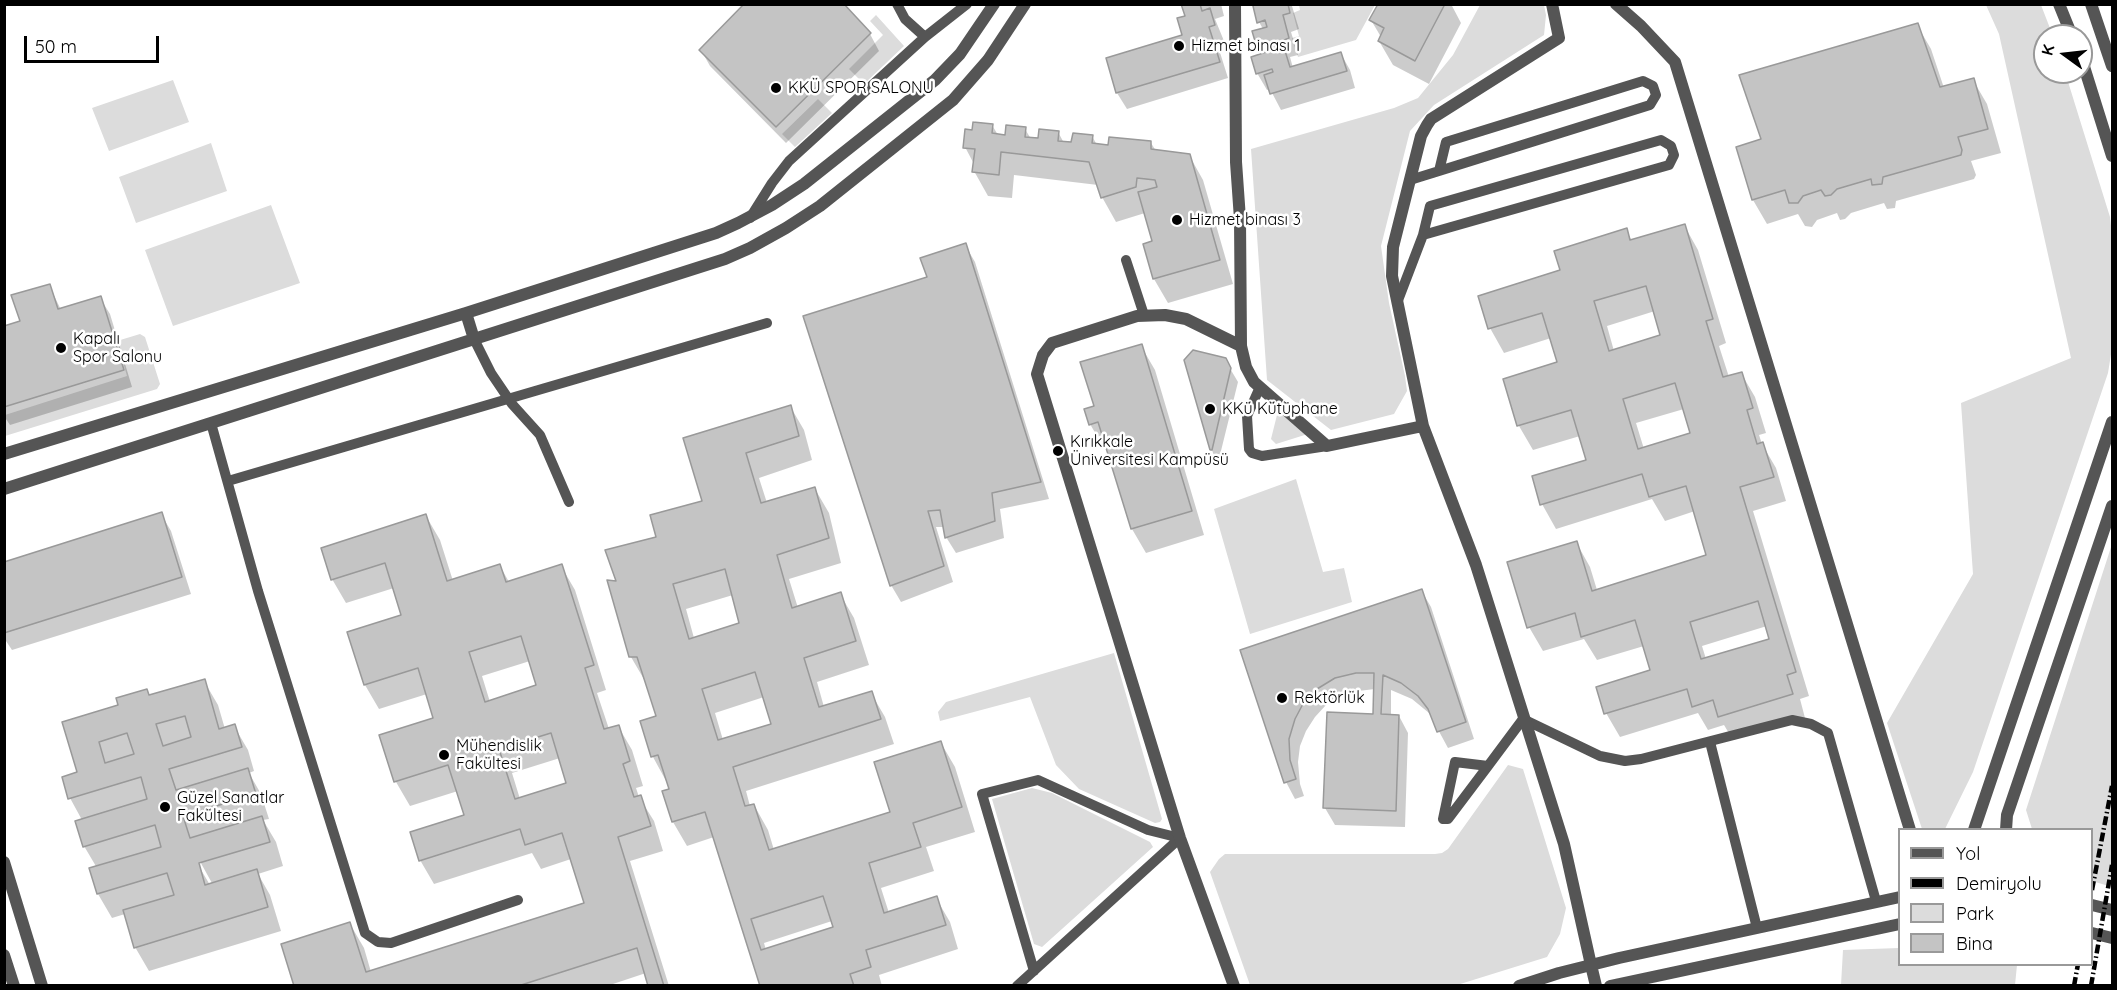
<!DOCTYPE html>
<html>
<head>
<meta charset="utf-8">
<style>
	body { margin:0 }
	#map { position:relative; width:2117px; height:990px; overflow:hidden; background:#fff; font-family:Quicksand,sans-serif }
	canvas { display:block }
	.frame { position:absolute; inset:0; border:6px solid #000; pointer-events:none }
	.legend { position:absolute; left:1898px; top:828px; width:195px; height:138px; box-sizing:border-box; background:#fff; border:2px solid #999; margin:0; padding:8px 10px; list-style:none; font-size:18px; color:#000 }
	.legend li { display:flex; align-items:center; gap:12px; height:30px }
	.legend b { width:30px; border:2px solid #999 }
	.north { position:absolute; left:2033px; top:24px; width:60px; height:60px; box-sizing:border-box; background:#fff; border:2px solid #999; border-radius:50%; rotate:285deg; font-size:16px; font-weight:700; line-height:24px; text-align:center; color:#000 }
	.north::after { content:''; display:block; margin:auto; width:21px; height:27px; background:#000; clip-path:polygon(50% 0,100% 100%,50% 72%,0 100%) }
	.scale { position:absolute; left:24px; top:36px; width:135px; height:27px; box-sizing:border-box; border:3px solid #000; border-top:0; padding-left:8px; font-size:18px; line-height:21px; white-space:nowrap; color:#000; -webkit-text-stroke:4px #fff; paint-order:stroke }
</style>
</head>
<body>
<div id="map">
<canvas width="2117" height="990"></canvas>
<div class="frame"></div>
<ul class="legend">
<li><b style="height:8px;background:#555"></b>Yol</li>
<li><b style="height:8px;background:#000"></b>Demiryolu</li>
<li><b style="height:16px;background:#dcdcdc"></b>Park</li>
<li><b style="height:16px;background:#c4c4c4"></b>Bina</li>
</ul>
<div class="north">K</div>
<div class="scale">50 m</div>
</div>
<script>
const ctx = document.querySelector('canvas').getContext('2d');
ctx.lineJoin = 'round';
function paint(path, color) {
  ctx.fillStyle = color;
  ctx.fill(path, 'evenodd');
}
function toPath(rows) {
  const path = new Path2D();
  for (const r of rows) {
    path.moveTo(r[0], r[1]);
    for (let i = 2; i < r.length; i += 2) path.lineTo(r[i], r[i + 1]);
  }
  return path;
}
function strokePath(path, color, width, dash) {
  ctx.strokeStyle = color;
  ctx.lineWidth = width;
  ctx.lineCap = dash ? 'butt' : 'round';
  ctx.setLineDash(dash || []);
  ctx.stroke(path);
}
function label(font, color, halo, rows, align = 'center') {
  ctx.font = font + ' Quicksand,sans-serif';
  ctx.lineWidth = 5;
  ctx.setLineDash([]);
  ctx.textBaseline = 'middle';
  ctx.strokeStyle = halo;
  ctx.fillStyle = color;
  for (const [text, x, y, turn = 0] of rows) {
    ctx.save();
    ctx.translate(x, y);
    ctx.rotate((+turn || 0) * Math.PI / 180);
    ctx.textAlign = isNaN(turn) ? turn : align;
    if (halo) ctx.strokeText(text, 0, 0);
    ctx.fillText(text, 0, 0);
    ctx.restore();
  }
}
paint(toPath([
	[1299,5,1299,4,1375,5,1356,40,1298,57,1292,38,1299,36,1293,13,1300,10],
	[1480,5,1544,5,1546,15,1544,35,1434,105,1410,131,1381,246,1389,303,1405,376,1407,391,1394,414,1331,430,1267,380,1251,149,1394,108,1418,98,1453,55],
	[1986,5,2041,5,2053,36,2045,36,2045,72,2065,72,2110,217,2112,234,2112,348,2108,373,1973,772,1945,829,1922,829,1887,723,1973,574,1961,403,2071,358,1999,34],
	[876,15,904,46,864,84,849,69,883,35,870,21],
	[173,80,189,122,109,151,92,108],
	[818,99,832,113,795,147,782,134],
	[211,143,227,191,136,223,119,177],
	[271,205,300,283,173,326,145,250],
	[140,334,145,337,160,384,157,389,5,436,5,415,127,376,117,341],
	[1282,414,1311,433,1276,444,1271,439,1277,415],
	[1296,479,1323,572,1344,568,1352,602,1250,634,1214,509],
	[2112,544,2112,887,2092,881,2092,830,2032,829,2026,810],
	[1114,653,1162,819,1160,822,1155,823,1079,789,1056,765,1030,697,940,721,938,712,946,702],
	[1508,765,1523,769,1566,908,1560,934,1547,957,1457,985,1250,985,1210,872,1219,859,1225,854,1435,854,1442,853,1448,849],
	[1032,788,1052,793,1150,842,1153,847,1042,947,1034,944,992,799],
	[1899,948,1900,964,2017,965,2015,985,1841,985,1843,950]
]), '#dcdcdc');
paint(toPath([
	[1183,4,1221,4,1224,16,1215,19,1224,41,1217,43,1228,78,1127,109,1117,93,1184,36,1187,17],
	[1262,4,1297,4,1292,6,1299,29,1291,32,1298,55,1290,57,1293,68,1341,54,1350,70,1355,88,1281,110,1270,89,1267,90,1257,73,1262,55,1258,48,1263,29,1259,22],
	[1379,4,1451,4,1461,23,1429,84,1393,65,1379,41,1381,37,1371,20],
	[1917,25,1931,49,1944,88,1973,80,1987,104,2001,153,1971,161,1976,175,1974,179,1896,201,1895,208,1887,209,1884,203,1851,213,1845,219,1840,220,1837,213,1817,220,1812,227,1805,226,1798,214,1767,224,1753,200,1738,148,1763,140],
	[870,34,879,51,786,143,710,66,701,50],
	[992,125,998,135,1006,136,1025,129,1031,139,1040,140,1058,132,1064,143,1073,144,1092,136,1097,145,1110,146,1151,143,1156,151,1189,155,1203,180,1233,284,1168,303,1154,279,1153,242,1145,213,1116,222,1102,197,1098,185,1014,175,1012,198,988,196,974,171,974,164,965,147,973,131],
	[1684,225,1698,250,1726,343,1719,346,1729,377,1741,373,1755,397,1766,433,1759,435,1762,444,1776,468,1786,501,1753,511,1809,696,1800,699,1805,718,1733,740,1724,725,1708,730,1698,713,1620,737,1606,713,1652,671,1644,646,1597,660,1584,639,1543,651,1529,627,1576,542,1590,567,1597,590,1708,556,1695,511,1665,521,1652,499,1556,529,1542,504,1588,461,1580,436,1533,450,1519,426,1505,380,1559,363,1551,338,1504,353,1490,328,1562,271,1626,230,1632,241],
	[1655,311,1662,336,1614,351,1607,326],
	[1684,409,1692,434,1644,449,1636,423],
	[1767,626,1771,640,1706,659,1702,646],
	[965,245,975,262,1049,499,1000,509,1004,538,956,553,946,537,944,527,936,527,953,582,901,602,891,585,929,278],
	[49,285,61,310,100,298,110,314,132,387,10,425,4,416,4,328,21,322],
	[1141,346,1155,370,1204,535,1146,553,1132,529,1107,447,1104,448,1090,424,1095,407],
	[1225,360,1238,382,1218,463,1213,453,1185,361],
	[790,406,804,430,812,460,759,478,767,503,815,489,829,513,841,563,789,579,798,608,840,594,854,618,869,665,817,682,824,707,871,693,885,717,894,744,746,791,750,806,754,805,768,830,774,850,892,813,941,743,955,767,975,832,926,847,934,871,881,888,889,913,936,898,950,922,958,949,879,975,882,986,761,986,714,837,687,846,673,822,664,792,671,790,653,757,642,722,658,717,647,681,645,681,631,657,618,582,658,538,704,502,684,439],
	[733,595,741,624,694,638,686,609],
	[764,697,773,725,723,740,715,713],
	[832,921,834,928,766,950,764,943],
	[161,514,171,531,191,594,12,650,4,638,4,564],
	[426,516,440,540,453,581,500,566,509,582,561,566,575,590,606,690,597,693,609,729,618,726,632,750,643,786,636,788,639,797,654,821,663,851,630,861,669,986,650,986,646,973,607,986,296,986,350,924,364,948,371,972,586,904,571,859,541,869,532,853,434,884,420,860,466,816,458,791,410,806,396,782,381,736,435,719,427,694,379,709,365,685,349,633,403,616,394,588,346,603,332,579],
	[530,661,538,686,490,702,482,676],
	[560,758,568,784,520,799,512,773],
	[1421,590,1431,607,1474,739,1448,748,1429,713,1412,699,1391,690,1391,716,1399,716,1408,733,1405,827,1335,825,1325,808,1374,715,1375,689,1350,692,1326,705,1315,717,1306,731,1300,746,1298,762,1300,784,1304,796,1295,799,1286,782,1242,651],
	[204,681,218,705,225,729,234,726,248,750,254,771,249,773,261,794,269,819,263,820,276,842,283,866,258,874,270,895,281,931,149,971,135,947,125,914,112,918,98,894,91,869,97,868,84,846,82,820,70,798,79,773,64,723],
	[197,856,213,885,210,885,194,858]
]), '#0003');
const building = toPath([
	[744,4,844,4,871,33,776,127,699,50,744,4],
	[1181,4,1200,4,1202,11,1210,8,1215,25,1209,27,1220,62,1116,93,1106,58,1182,35,1177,18,1185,16,1181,4],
	[1256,4,1288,4,1290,13,1283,15,1289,38,1282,41,1290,67,1341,52,1347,71,1270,94,1264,75,1273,72,1272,69,1256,74,1251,57,1266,52,1264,46,1257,48,1252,31,1267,27,1265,20,1257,23,1253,6,1256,4],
	[1378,4,1445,4,1415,61,1378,41,1384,28,1369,20,1378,4],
	[1918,23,1940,87,1974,78,1988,129,1958,137,1962,150,1961,155,1883,177,1882,184,1872,185,1871,179,1837,189,1831,195,1825,196,1821,190,1803,196,1798,203,1789,203,1785,190,1752,200,1736,147,1761,139,1739,75,1918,23],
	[973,122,993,124,992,133,1005,135,1006,125,1026,127,1025,137,1038,138,1039,129,1059,131,1058,141,1071,142,1073,133,1093,135,1092,143,1108,145,1109,137,1151,141,1151,149,1190,154,1220,260,1153,279,1143,244,1152,241,1138,192,1157,187,1155,180,1137,178,1136,187,1101,198,1089,162,1001,152,999,175,972,172,975,149,963,148,965,129,972,130,973,122],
	[1685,224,1713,319,1706,321,1723,377,1742,372,1753,408,1747,410,1757,444,1763,442,1774,477,1740,487,1796,672,1787,675,1793,694,1718,717,1713,700,1692,707,1687,689,1604,714,1596,687,1650,670,1635,620,1581,637,1575,613,1527,628,1507,562,1577,541,1592,591,1706,555,1686,486,1649,497,1642,474,1540,505,1532,476,1586,460,1571,410,1517,426,1503,379,1557,362,1542,313,1488,329,1478,296,1560,270,1554,251,1627,228,1630,240,1685,224],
	[1646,286,1660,335,1609,351,1594,301,1646,286],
	[1675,383,1690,433,1638,449,1623,399,1675,383],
	[1758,601,1769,639,1701,659,1690,622,1758,601],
	[966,243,1041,482,992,493,995,521,945,538,940,510,928,511,944,566,890,586,803,316,927,277,920,258,966,243],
	[50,284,58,309,101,296,124,370,4,407,4,326,20,321,11,295,50,284],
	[1142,344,1192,511,1131,529,1098,422,1089,425,1084,409,1094,406,1080,362,1142,344],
	[1193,350,1226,358,1231,368,1212,450,1210,450,1184,360,1193,350],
	[791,405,799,436,746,453,761,503,815,487,829,538,777,555,792,608,841,592,856,641,804,658,819,707,872,691,881,719,733,767,745,806,754,804,769,850,890,812,874,762,941,741,962,807,913,823,921,847,869,863,884,913,937,896,946,925,866,950,871,967,850,974,854,986,760,986,705,812,672,822,662,791,669,789,658,755,651,757,640,721,656,716,637,657,629,657,607,580,616,581,605,550,656,537,650,515,702,501,683,438,791,405],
	[725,569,739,623,689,639,673,584,725,569],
	[755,672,771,724,718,740,702,689,755,672],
	[823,896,833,927,761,950,751,919,823,896],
	[162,512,182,577,4,633,4,562,162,512],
	[426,514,447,581,500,564,506,582,562,564,594,665,585,668,604,729,619,725,630,761,623,764,634,797,641,795,651,826,618,837,664,986,648,986,637,948,518,986,294,986,281,944,350,922,366,972,584,903,562,833,525,845,520,829,419,861,410,832,464,815,448,765,394,782,379,735,433,718,418,668,364,685,347,632,401,615,385,563,331,580,321,548,426,514],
	[521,636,536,685,485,702,469,652,521,636],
	[551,733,566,783,515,799,499,749,551,733],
	[1422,589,1466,722,1437,732,1428,709,1418,696,1401,683,1383,675,1381,714,1399,715,1396,811,1323,808,1327,712,1373,714,1374,673,1356,673,1335,678,1317,689,1305,700,1295,719,1289,739,1290,760,1296,779,1284,783,1240,650,1422,589],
	[205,679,219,729,235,724,242,747,169,769,176,790,248,768,256,794,183,816,190,838,262,816,270,842,199,863,205,885,257,869,268,907,134,948,123,910,174,895,167,873,97,894,89,868,161,847,155,825,83,847,75,821,147,799,141,777,68,799,62,777,77,772,62,722,118,705,116,698,147,689,149,695,205,679],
	[185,716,191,737,163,746,156,724,185,716],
	[127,733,134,754,105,763,99,742,127,733]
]);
paint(building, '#c4c4c4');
strokePath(building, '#999', 1.5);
strokePath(toPath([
	[897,4,905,19,925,37],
	[1410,180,1439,171,1446,142,1643,81,1653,86,1656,95,1650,105,1439,171],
	[750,218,772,183,789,161,925,37,967,4],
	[1126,260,1144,315],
	[1397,303,1423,235,1669,165,1674,155,1671,146,1661,140,1430,206,1423,235],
	[474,339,491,373,512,404,540,435,569,502],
	[1260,387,1247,416,1249,449,1252,453,1262,456,1327,446],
	[211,423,258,591,365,933,378,942,391,943,518,900],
	[228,481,767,323],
	[1710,742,1757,928],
	[1488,766,1455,762,1443,819,1448,819,1488,766,1523,719,1600,756,1625,761,1641,759,1792,720,1811,724,1828,733,1876,901],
	[1034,971,982,794,1038,780,1148,830,1180,838],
	[1017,986,1180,838]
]), '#555', 10);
strokePath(toPath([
	[1235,4,1236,162,1240,219,1241,346,1246,367,1254,382,1327,446,1423,426],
	[1552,4,1559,38,1431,119,1427,125,1421,136,1393,247,1392,276,1423,426,1476,565,1564,844,1591,965],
	[1616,4,1641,26,1675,62,1910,830],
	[1234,986,1180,838,1037,374,1043,355,1052,343,1137,316,1165,315,1186,319,1241,346]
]), '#555', 12);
strokePath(toPath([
	[2059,4,2072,36],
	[2091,4,2112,66],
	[2081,57,2112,156],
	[466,313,474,339],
	[4,454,466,313,716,233,738,223,772,205,804,184,935,80,960,54,994,4],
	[4,489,725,259,750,248,786,228,820,206,953,100,988,60,1025,4],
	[1974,830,2112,422],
	[2006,830,2007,815,2112,506],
	[4,862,42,986],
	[2092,905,2112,910],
	[2092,933,2112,938],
	[4,955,14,986],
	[1591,965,1596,986],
	[1519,986,1559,973,1619,958,1900,897],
	[1610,986,1900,924]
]), '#555', 12);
strokePath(toPath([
	[2092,890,2112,786],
	[2074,986,2078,964],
	[2091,986,2112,865]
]), '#000', 4.5, [9, 3, 1.5, 3]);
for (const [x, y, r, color] of [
	[1179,46,6,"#000"],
	[776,88,6,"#000"],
	[1177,220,6,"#000"],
	[61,348,6,"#000"],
	[1210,409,6,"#000"],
	[1058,451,6,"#000"],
	[1282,698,6,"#000"],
	[444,755,6,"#000"],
	[165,807,6,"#000"]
]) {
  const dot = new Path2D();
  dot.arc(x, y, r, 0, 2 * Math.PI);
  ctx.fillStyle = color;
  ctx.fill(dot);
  strokePath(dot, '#fff', 2);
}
label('16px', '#000', '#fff', [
	["Hizmet binası 1",1191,46],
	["KKÜ SPOR SALONU",788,88],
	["Hizmet binası 3",1189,220],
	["Kapalı",73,339],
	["Spor Salonu",73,357],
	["KKü Kütüphane",1222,409],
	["Kırıkkale",1070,442],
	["Üniversitesi Kampüsü",1070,460],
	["Rektörlük",1294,698],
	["Mühendislik",456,746],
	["Fakültesi",456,764],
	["Güzel Sanatlar",177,798],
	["Fakültesi",177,816]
], 'left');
</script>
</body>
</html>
